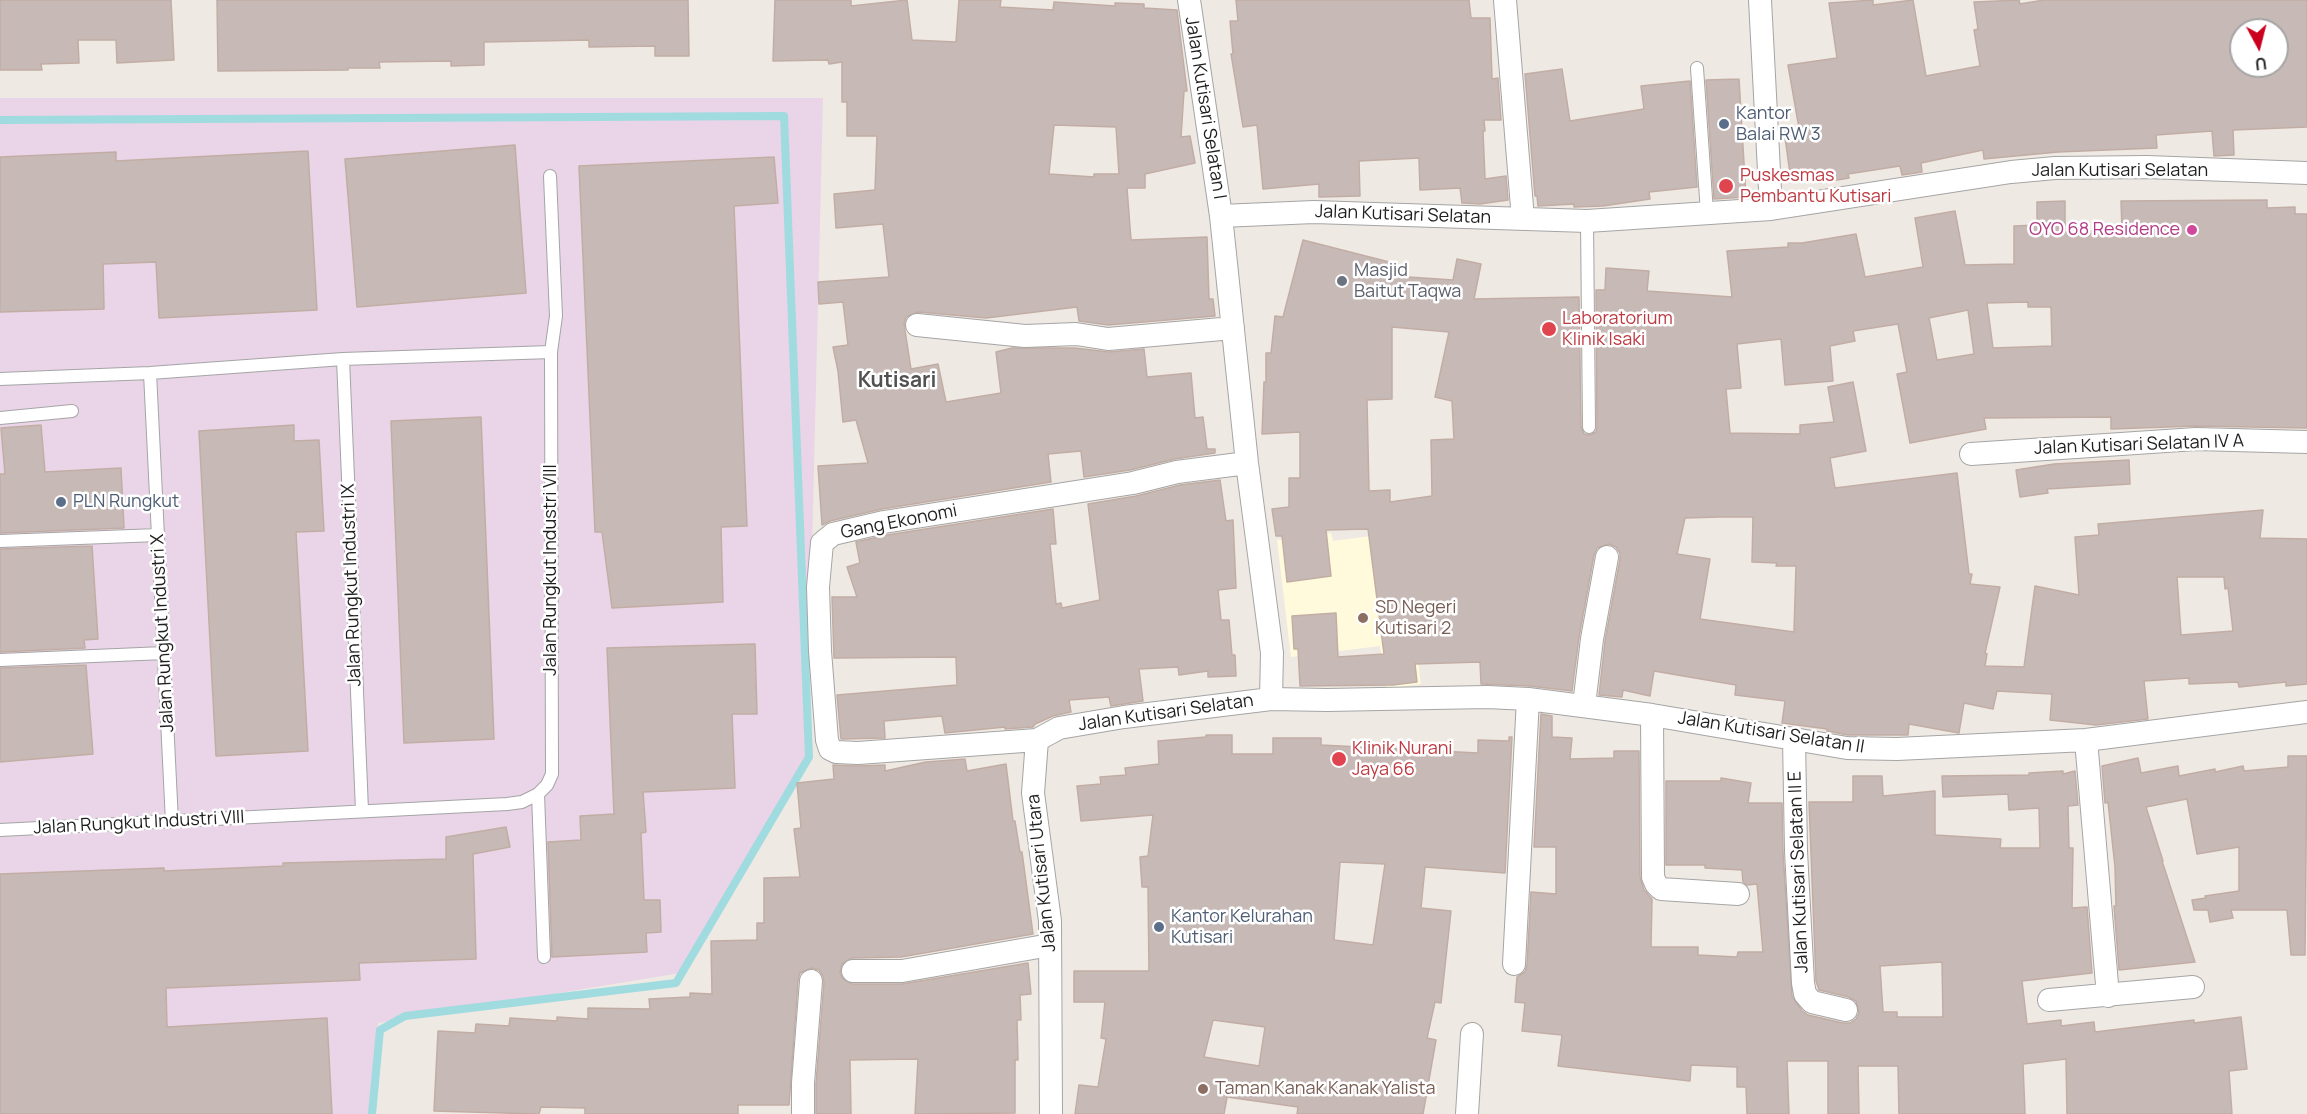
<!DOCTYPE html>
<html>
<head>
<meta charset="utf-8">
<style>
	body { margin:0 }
	#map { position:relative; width:2307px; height:1114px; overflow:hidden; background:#efe9e3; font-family:Manrope,sans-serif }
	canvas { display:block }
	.north { position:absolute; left:2229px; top:18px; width:60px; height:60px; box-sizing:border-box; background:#fff; border:2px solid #a5a5a5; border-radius:50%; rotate:173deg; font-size:16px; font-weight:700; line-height:24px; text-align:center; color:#1e1e1e }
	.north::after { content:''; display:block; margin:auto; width:21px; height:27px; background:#cb001e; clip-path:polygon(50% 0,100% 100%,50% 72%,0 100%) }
</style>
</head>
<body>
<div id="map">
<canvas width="2307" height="1114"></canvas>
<div class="north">U</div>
</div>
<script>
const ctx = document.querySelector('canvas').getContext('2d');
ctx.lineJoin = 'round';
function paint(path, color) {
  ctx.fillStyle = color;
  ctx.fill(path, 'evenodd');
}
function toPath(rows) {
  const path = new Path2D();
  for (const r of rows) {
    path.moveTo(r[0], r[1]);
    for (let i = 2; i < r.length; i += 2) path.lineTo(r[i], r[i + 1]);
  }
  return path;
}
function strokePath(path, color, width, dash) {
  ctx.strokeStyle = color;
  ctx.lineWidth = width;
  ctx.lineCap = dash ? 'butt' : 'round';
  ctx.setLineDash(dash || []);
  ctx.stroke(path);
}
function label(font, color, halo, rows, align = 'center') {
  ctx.font = font + ' Manrope,sans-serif';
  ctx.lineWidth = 5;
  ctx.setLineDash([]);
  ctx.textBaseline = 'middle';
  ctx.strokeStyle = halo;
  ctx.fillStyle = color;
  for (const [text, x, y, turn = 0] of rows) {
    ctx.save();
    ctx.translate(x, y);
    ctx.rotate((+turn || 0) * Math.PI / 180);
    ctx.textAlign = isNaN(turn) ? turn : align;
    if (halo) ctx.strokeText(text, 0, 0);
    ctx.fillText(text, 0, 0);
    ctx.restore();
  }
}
paint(toPath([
	[0,98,823,98,807,755,680,973,378,1023,370,1114,0,1114]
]), '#e9d4e8');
paint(toPath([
	[1401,532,1421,684,1386,689,1380,646,1291,657,1277,540,1331,533,1333,541]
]), '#fffadc');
strokePath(toPath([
	[0,120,784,116,809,757,676,983,405,1016,380,1030,372,1114]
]), '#a0dbe0', 8);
const building = toPath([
	[0,0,171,0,174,60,117,63,116,40,78,40,79,63,41,64,42,70,0,70,0,0],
	[217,0,688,0,689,56,655,56,655,46,589,47,589,40,484,42,484,65,451,66,451,61,379,62,380,68,348,68,348,70,218,71,217,0],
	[775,0,851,0,851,6,907,0,912,40,956,42,959,0,1001,0,1000,7,1053,10,1054,2,1115,6,1115,3,1144,4,1144,8,1177,10,1187,91,1184,91,1181,137,1190,136,1195,163,1145,174,1145,188,1127,188,1131,240,1207,237,1209,299,1213,299,1215,316,1108,325,1079,321,1077,307,986,318,918,312,906,317,904,324,911,369,938,364,946,402,1001,393,996,352,1012,348,1075,348,1109,352,1144,349,1147,377,1191,373,1195,418,1203,417,1207,449,1215,449,1215,453,1175,459,1130,470,1084,477,1081,451,1048,454,1051,482,882,509,830,521,822,525,818,466,868,463,856,420,843,422,838,371,833,347,848,345,843,302,819,304,818,282,889,277,883,224,836,228,834,194,875,190,877,136,847,136,847,102,842,102,842,62,829,64,828,60,773,61,775,0],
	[1054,125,1116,127,1119,174,1094,174,1094,177,1049,174,1054,125],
	[1236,0,1469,0,1471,18,1490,18,1492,79,1498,78,1501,120,1484,120,1485,131,1483,131,1485,179,1506,176,1508,200,1480,204,1462,203,1460,188,1420,190,1419,158,1359,161,1360,196,1319,197,1319,184,1263,189,1257,125,1243,127,1231,54,1233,54,1230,21,1238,21,1236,0],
	[1873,0,1873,5,1913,0,1926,76,1980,66,1974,30,1978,29,1974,2,2019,0,2020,4,2044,0,2307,0,2307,127,2233,130,2234,155,2214,156,2212,131,2156,135,2157,148,2058,152,1984,159,1983,150,1921,163,1922,172,1902,175,1900,166,1848,174,1849,178,1819,183,1818,177,1791,181,1784,130,1799,128,1788,65,1837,58,1829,3,1873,0],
	[2241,30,2277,30,2277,66,2241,66,2241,30],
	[1562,69,1570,121,1644,109,1641,86,1690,81,1697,187,1649,192,1650,199,1603,206,1574,207,1574,204,1538,206,1537,196,1535,196,1525,74,1562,69],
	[1739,79,1746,197,1714,199,1706,80,1739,79],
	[515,145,526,293,357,307,345,159,515,145],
	[308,151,317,310,159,318,156,262,103,264,104,309,0,312,0,157,116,152,116,161,308,151],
	[774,157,778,203,734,206,747,526,721,527,723,602,612,608,602,532,595,532,579,166,774,157],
	[2267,200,2267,208,2295,207,2295,214,2307,214,2307,428,2196,426,2111,429,2111,417,1984,418,1986,429,1910,443,1897,374,1907,372,1898,324,1853,331,1855,341,1830,346,1833,381,1785,385,1781,339,1737,344,1741,388,1726,389,1730,433,1800,434,1800,425,1834,422,1828,387,1853,382,1866,451,1830,458,1835,488,1957,473,1969,574,1972,574,1970,584,2000,587,1985,653,1987,654,1985,666,2024,667,2035,586,2079,595,2075,537,2099,535,2098,524,2263,510,2260,538,2307,539,2307,684,2286,686,2286,682,2239,687,2238,682,2189,684,2189,678,2144,681,2148,719,2096,725,2050,720,2052,694,1997,691,1993,709,1964,703,1959,733,1909,724,1908,735,1848,735,1827,731,1827,729,1782,723,1785,701,1735,695,1736,685,1654,671,1650,696,1623,690,1622,697,1599,695,1605,641,1620,559,1620,553,1616,547,1609,544,1597,548,1594,555,1579,637,1572,691,1529,686,1481,684,1480,662,1415,664,1417,682,1393,685,1300,686,1298,649,1294,649,1292,616,1336,613,1338,657,1384,654,1368,529,1326,530,1331,576,1287,582,1282,536,1276,536,1272,509,1289,507,1289,478,1300,478,1300,432,1262,434,1264,382,1266,382,1266,353,1271,353,1275,316,1283,317,1303,240,1397,264,1393,276,1453,280,1457,259,1481,264,1474,299,1579,297,1581,427,1584,434,1590,435,1596,432,1597,427,1596,290,1605,290,1606,268,1649,271,1647,291,1732,297,1727,251,1788,247,1788,243,1802,243,1856,234,1865,277,1923,267,1915,218,1955,211,1965,265,2014,264,2014,226,2037,225,2037,202,2065,201,2065,232,2122,230,2121,201,2267,200],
	[2028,302,2028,307,2051,307,2052,346,1993,348,1987,303,2028,302],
	[1968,310,1974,354,1937,360,1929,318,1968,310],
	[1392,327,1449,332,1435,397,1452,401,1454,439,1431,440,1432,496,1390,502,1390,490,1369,491,1367,400,1392,399,1392,327],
	[1719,517,1753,517,1752,562,1777,563,1776,566,1796,566,1794,632,1700,619,1710,559,1677,554,1685,518,1719,517],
	[2177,577,2224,577,2225,589,2228,588,2233,631,2181,635,2177,577],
	[481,417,494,739,404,743,391,421,481,417],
	[41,425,45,472,121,468,124,528,0,533,0,474,5,474,1,428,41,425],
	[294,425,294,441,319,440,324,531,296,532,308,751,216,756,199,431,294,425],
	[2129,460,2130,484,2047,489,2048,493,2020,497,2016,470,2054,464,2129,460],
	[1220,480,1226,521,1233,520,1236,588,1218,590,1221,620,1229,620,1232,655,1235,655,1236,676,1208,677,1208,671,1179,675,1178,667,1139,669,1143,701,1111,706,1109,697,1069,700,1071,712,1053,716,1035,724,1033,727,1005,729,1005,727,945,733,942,716,884,721,885,738,841,739,837,695,957,685,956,657,834,658,832,597,857,597,847,567,860,563,856,542,887,535,1053,509,1056,544,1050,544,1056,604,1061,603,1062,608,1100,600,1088,504,1136,496,1180,485,1220,480],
	[92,546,98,639,84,640,85,648,0,652,0,549,92,546],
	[755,644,757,714,732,714,735,788,643,792,646,832,641,833,644,900,660,900,661,932,646,933,647,952,552,957,548,842,581,840,580,816,614,814,607,648,755,644],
	[86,665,93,754,0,762,0,668,86,665],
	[1541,714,1552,716,1552,737,1572,738,1570,759,1614,758,1614,751,1639,751,1640,877,1644,890,1652,899,1651,947,1698,947,1698,955,1737,957,1738,952,1763,952,1757,884,1747,885,1743,882,1742,870,1705,868,1705,865,1666,865,1666,781,1721,781,1721,778,1751,783,1748,803,1782,803,1783,852,1792,996,1802,1011,1808,1015,1843,1023,1850,1023,1856,1019,1859,1013,1856,1001,1849,997,1819,990,1816,981,1809,802,1853,802,1853,776,1882,776,1883,796,1935,791,1935,835,2001,839,2000,848,2040,848,2039,808,2009,810,2008,794,1943,797,1942,776,2029,775,2029,773,2063,771,2063,774,2075,771,2078,805,2068,806,2069,848,2073,848,2072,908,2087,907,2092,973,2022,981,2027,1024,2061,1020,2061,1026,2094,1022,2095,1032,2194,1020,2194,1023,2241,1017,2247,1069,2229,1071,2232,1114,2067,1114,2066,1059,2023,1064,2025,1114,1899,1114,1898,1066,1858,1066,1859,1114,1828,1114,1828,1061,1787,1061,1789,1114,1747,1114,1746,1087,1737,1087,1737,1067,1691,1065,1690,1081,1558,1066,1562,1035,1522,1031,1525,1003,1515,1002,1517,977,1525,972,1527,965,1531,892,1556,894,1556,847,1534,847,1541,714],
	[1942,962,1943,1017,1897,1017,1897,1012,1883,1012,1880,966,1942,962],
	[1206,735,1232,735,1232,754,1273,754,1273,738,1321,738,1321,745,1478,753,1478,740,1509,741,1509,737,1512,737,1505,873,1425,867,1421,908,1451,911,1441,1003,1435,1002,1427,1038,1436,1040,1423,1114,1297,1114,1298,1107,1227,1097,1224,1114,1075,1114,1079,1085,1098,1087,1106,1039,1101,1038,1105,1002,1074,1002,1074,971,1149,971,1148,887,1142,887,1140,857,1148,856,1153,815,1081,821,1077,786,1101,784,1100,777,1126,775,1125,768,1159,764,1158,741,1206,737,1206,735],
	[1340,862,1385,864,1373,945,1334,940,1340,862],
	[1213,1020,1265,1027,1259,1066,1204,1057,1213,1020],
	[2288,756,2307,756,2305,955,2291,955,2287,910,2231,910,2233,918,2210,922,2208,910,2194,910,2192,900,2206,898,2205,896,2239,891,2239,847,2197,854,2187,799,2146,807,2163,861,2162,861,2195,962,2119,970,2114,906,2116,906,2115,867,2108,802,2105,803,2102,766,2138,758,2141,773,2178,766,2179,776,2215,769,2215,772,2243,766,2244,771,2288,767,2288,756],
	[965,759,967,771,1006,764,1013,821,1015,821,1020,852,1022,852,1033,934,901,957,852,958,842,964,840,972,842,978,852,984,902,984,1028,963,1031,994,1020,995,1021,1020,1017,1020,1018,1060,1015,1060,1015,1113,915,1114,918,1059,850,1060,851,1114,816,1114,816,1084,824,982,823,976,819,970,811,968,800,973,798,980,789,1105,738,1105,738,1114,585,1114,585,1108,541,1107,539,1114,434,1111,438,1031,475,1033,476,1024,509,1026,510,1018,557,1021,557,1017,588,1019,588,1008,650,1009,649,999,690,997,690,993,712,994,711,941,757,940,757,923,764,923,764,878,800,877,794,829,801,828,797,783,834,779,833,765,858,766,885,765,885,771,926,762,965,759],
	[506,827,510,847,473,854,476,959,359,963,360,980,166,988,167,1027,327,1018,332,1114,0,1114,0,874,164,868,164,871,283,866,283,863,446,859,446,837,506,827]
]);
paint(building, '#c7bab6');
strokePath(building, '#c2ada4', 1.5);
const lane = toPath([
	[1697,68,1707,213],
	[550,176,556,316,551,352],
	[1587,221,1589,427],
	[343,359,362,810],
	[150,373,172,822],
	[0,379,150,373,343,359,551,352,552,774,547,785,538,794,522,802,507,804,0,830],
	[0,418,72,411],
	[0,541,158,535],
	[0,660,164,653],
	[538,794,544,957]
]);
const street = toPath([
	[1189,0,1221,216],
	[1505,0,1523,219],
	[1760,0,1771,209],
	[917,325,1025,336,1076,334,1108,339,1233,328],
	[1971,454,2196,439,2307,442],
	[1271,699,1327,700,1487,697,1528,699,1652,715,1847,748,1897,749,2086,740,2307,712],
	[1584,705,1592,639,1607,557],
	[1652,715,1653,877,1656,884,1661,889,1738,894],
	[1794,739,1796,851,1803,983,1805,994,1812,1002,1846,1010],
	[1037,740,1059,728,1124,717,1271,699,1272,653,1247,463,1221,216,1314,212,1587,221,1771,209,2011,172,2055,168,2147,167,2307,173],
	[1037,740,858,753,836,752,830,749,827,740,820,651,818,587,822,543,833,534,884,522,1133,483,1177,472,1247,463],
	[1037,740,1033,793,1050,921,1051,1114],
	[2086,740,2108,996],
	[1514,964,1528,699],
	[853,971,902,971,1050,945],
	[2049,1000,2193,987],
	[803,1114,803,1083,811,981],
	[1467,1114,1472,1034]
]);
strokePath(lane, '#a5a5a5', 14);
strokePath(street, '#a5a5a5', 24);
strokePath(lane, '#fff', 12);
strokePath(street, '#fff', 22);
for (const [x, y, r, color] of [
	[1724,124,6,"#5c6f8a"],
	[1726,186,8,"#e0444e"],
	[2192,230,6,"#d1479c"],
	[1342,281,6,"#6b7280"],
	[1549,329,8,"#e0444e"],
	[61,502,6,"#5c6f8a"],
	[1363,618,6,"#8d6e63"],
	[1339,759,8,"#e0444e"],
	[1159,927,6,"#5c6f8a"],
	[1203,1089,6,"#8d6e63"]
]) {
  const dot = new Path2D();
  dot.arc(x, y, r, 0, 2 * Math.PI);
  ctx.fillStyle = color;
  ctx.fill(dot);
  strokePath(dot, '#fff', 2);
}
label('18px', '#1e1e1e', '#fff', [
	["Jalan Kutisari Selatan I",1205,108,81],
	["Jalan Kutisari Selatan",2120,171],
	["Jalan Kutisari Selatan",1403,215,2],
	["Jalan Kutisari Selatan IV A",2139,445,-2],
	["Gang Ekonomi",899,522,-11],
	["Jalan Rungkut Industri VIII",551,570,-90],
	["Jalan Rungkut Industri IX",352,585,-92],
	["Jalan Rungkut Industri X",163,633,-93],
	["Jalan Kutisari Selatan",1166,713,-8],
	["Jalan Kutisari Selatan II",1771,733,9],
	["Jalan Rungkut Industri VIII",139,823,-3],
	["Jalan Kutisari Selatan II E",1799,872,-92],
	["Jalan Kutisari Utara",1042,873,-96]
]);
label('18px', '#4e5e75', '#fff', [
	["Kantor",1736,114],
	["Balai RW 3",1736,135],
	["PLN Rungkut",73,502],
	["Kantor Kelurahan",1171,917],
	["Kutisari",1171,938]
], 'left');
label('18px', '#be3a42', '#fff', [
	["Puskesmas",1740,176],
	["Pembantu Kutisari",1740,197],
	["Laboratorium",1562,319],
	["Klinik Isaki",1562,340],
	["Klinik Nurani",1352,749],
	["Jaya 66",1352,770]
], 'left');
label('18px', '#b23c85', '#fff', [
	["OYO 68 Residence",2180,230]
], 'right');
label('18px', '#5b616d', '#fff', [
	["Masjid",1354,271],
	["Baitut Taqwa",1354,292]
], 'left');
label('18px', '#785e54', '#fff', [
	["SD Negeri",1375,608],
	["Kutisari 2",1375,629],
	["Taman Kanak Kanak Yalista",1215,1089]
], 'left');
label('bold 21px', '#515151', '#fff', [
	["Kutisari",897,381]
]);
</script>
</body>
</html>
